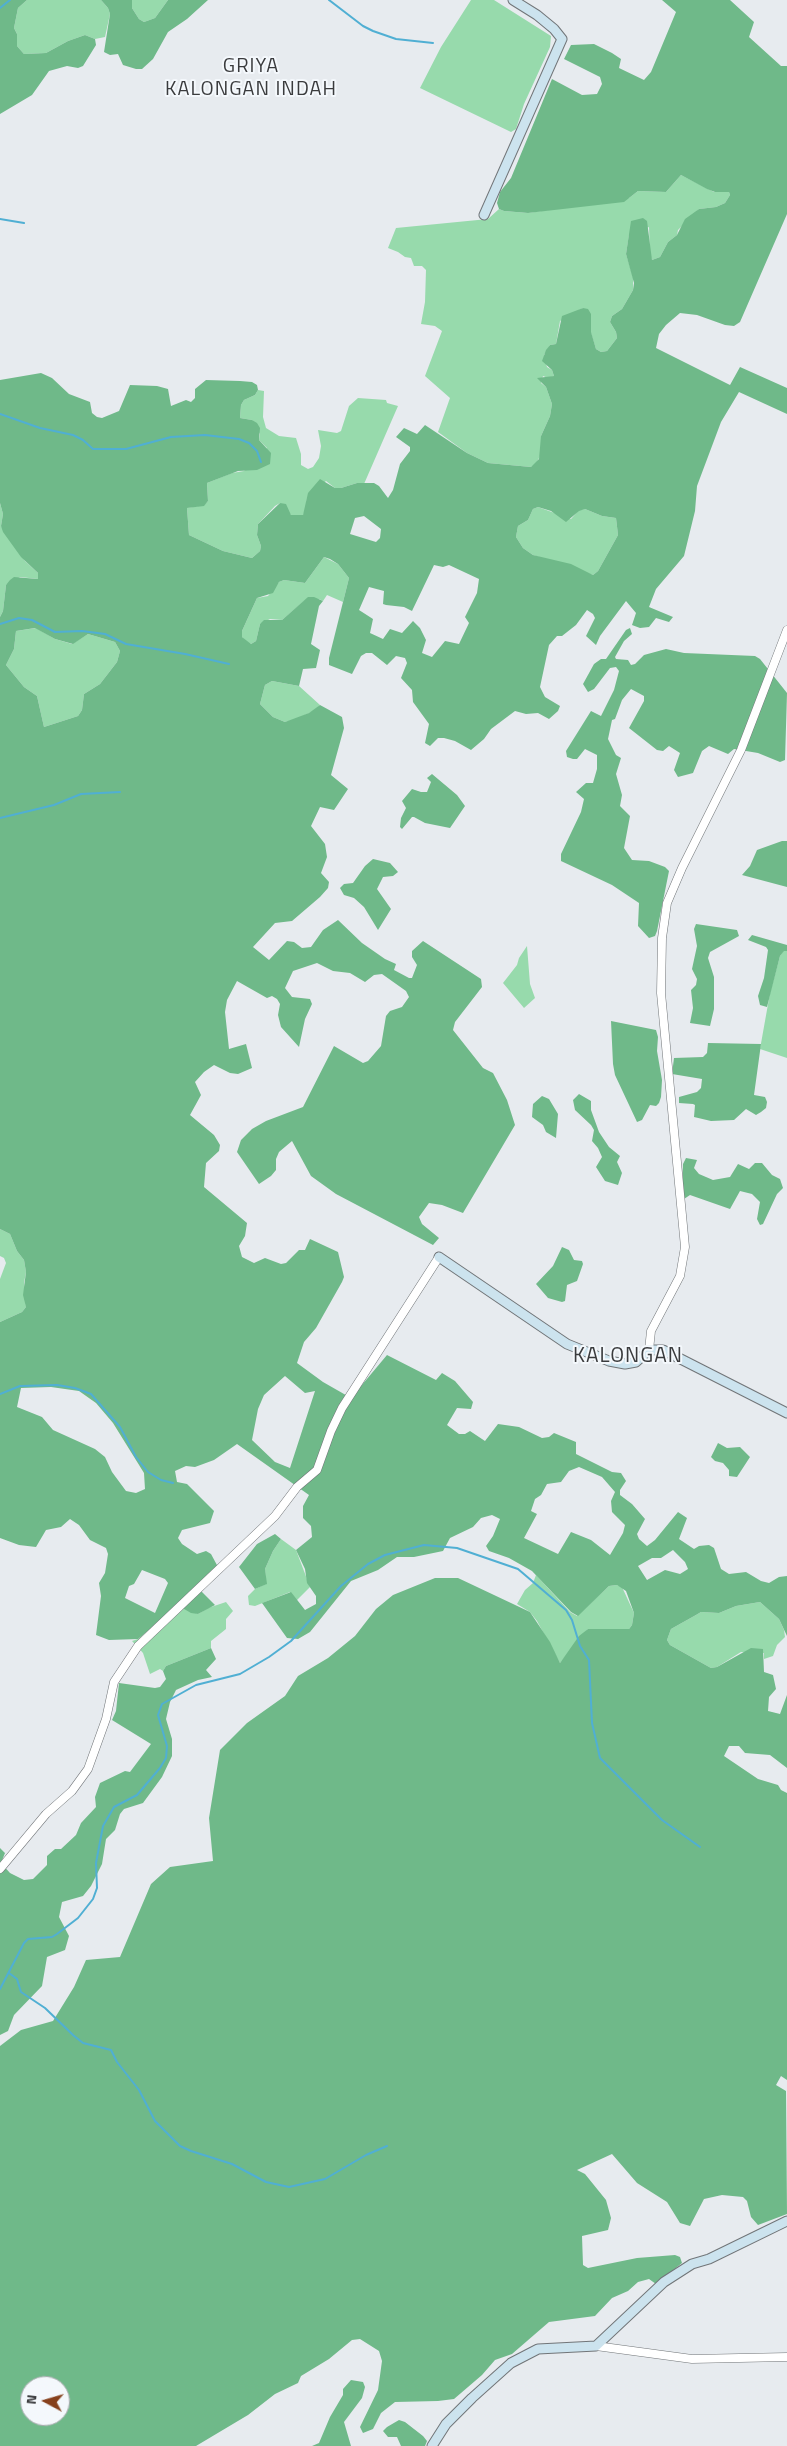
<!DOCTYPE html>
<html>
<head>
<meta charset="utf-8">
<style>
	body { margin:0 }
	#map { position:relative; width:787px; height:2446px; overflow:hidden; background:#e7ebef; font-family:"Titillium Web",sans-serif }
	canvas { display:block }
	.north { position:absolute; left:20px; top:2376px; width:50px; height:50px; box-sizing:border-box; background:#f4f8fc; border:1px solid #aaacb0; border-radius:50%; rotate:276deg; font-size:14px; font-weight:700; line-height:20px; text-align:center; color:#3a3b3d }
	.north::after { content:''; display:block; margin:auto; width:18px; height:22px; background:#86401c; clip-path:polygon(50% 0,100% 100%,50% 72%,0 100%) }
</style>
</head>
<body>
<div id="map">
<canvas width="787" height="2446"></canvas>
<div class="north">N</div>
</div>
<script>
const ctx = document.querySelector('canvas').getContext('2d');
ctx.lineJoin = 'round';
function paint(path, color) {
  ctx.fillStyle = color;
  ctx.fill(path, 'evenodd');
}
function toPath(rows) {
  const path = new Path2D();
  for (const r of rows) {
    path.moveTo(r[0], r[1]);
    for (let i = 2; i < r.length; i += 2) path.lineTo(r[i], r[i + 1]);
  }
  return path;
}
function strokePath(path, color, width, dash) {
  ctx.strokeStyle = color;
  ctx.lineWidth = width;
  ctx.lineCap = dash ? 'butt' : 'round';
  ctx.setLineDash(dash || []);
  ctx.stroke(path);
}
function label(font, color, halo, rows, align = 'center') {
  ctx.font = font + ' "Titillium Web",sans-serif';
  ctx.lineWidth = 4;
  ctx.setLineDash([]);
  ctx.textBaseline = 'middle';
  ctx.strokeStyle = halo;
  ctx.fillStyle = color;
  for (const [text, x, y, turn = 0] of rows) {
    ctx.save();
    ctx.translate(x, y);
    ctx.rotate((+turn || 0) * Math.PI / 180);
    ctx.textAlign = isNaN(turn) ? turn : align;
    if (halo) ctx.strokeText(text, 0, 0);
    ctx.fillText(text, 0, 0);
    ctx.restore();
  }
}
paint(toPath([
	[27,0,101,0,108,8,110,14,105,37,95,39,85,35,68,41,46,53,24,54,17,46,17,34,14,28,18,8],
	[132,0,168,0,155,18,144,22,139,19,132,8],
	[471,0,494,0,551,36,550,47,524,104,516,129,511,132,420,88,441,47],
	[681,175,714,192,729,192,730,195,725,203,716,207,699,209,678,230,677,235,668,242,660,257,652,260,650,255,649,227,629,235,626,254,633,277,633,290,622,309,612,316,610,322,616,332,617,338,607,351,601,352,596,349,583,308,560,321,556,344,550,345,544,355,547,367,552,370,554,376,548,378,543,376,541,383,546,387,552,404,550,416,541,436,541,454,536,464,531,467,488,463,467,453,438,432,450,398,425,376,442,331,435,326,421,324,425,302,426,270,422,266,414,266,411,258,405,257,398,252,388,248,396,228,488,219,499,209,504,211,528,213,629,198,638,191,666,192],
	[258,390,264,391,263,417,266,428,279,436,296,438,301,454,301,465,308,469,313,467,319,458,321,446,318,430,337,433,341,431,349,406,358,398,386,400,387,403,398,406,364,484,357,483,341,488,335,488,326,481,307,498,306,510,303,515,291,515,280,503,275,506,258,524,257,535,261,546,260,551,252,558,223,551,189,535,187,508,204,505,208,501,207,483,232,473,244,471,267,448,259,440,260,434,252,420,240,418,241,405,244,400,255,395],
	[0,503,3,514,1,526,25,561,38,573,38,579,20,577,6,585,3,611,0,617],
	[538,507,571,519,579,510,585,509,602,516,616,518,618,535,598,571,593,575,533,555,523,548,516,537,518,526,528,520,533,509],
	[324,557,338,564,349,578,343,602,327,595,323,601,319,599,304,601,282,620,270,619,260,624,256,641,251,644,246,642,242,637,242,631,257,598,268,596,279,582,284,580,305,583],
	[36,628,55,639,72,644,88,634,115,642,120,651,117,662,100,684,84,694,82,710,78,716,44,727,37,696,24,687,6,665,14,649,16,631],
	[272,681,299,686,320,705,314,711,294,720,285,722,273,717,260,704,265,685],
	[527,946,530,984,535,998,524,1008,503,983,517,965,519,958],
	[784,950,787,951,787,1058,760,1049,770,993,780,956],
	[0,1229,10,1234,17,1251,24,1260,26,1272,24,1283,26,1307,22,1312,0,1322,0,1279,6,1263,4,1258,0,1256],
	[281,1539,296,1550,310,1587,296,1601,290,1592,255,1606,249,1605,248,1596,255,1589,266,1584,265,1569,273,1551],
	[536,1575,570,1612,577,1616,609,1586,617,1585,622,1587,634,1613,632,1625,629,1629,588,1629,560,1663,537,1621,530,1612,517,1604,525,1590,533,1583],
	[226,1602,233,1611,226,1619,226,1629,211,1641,211,1648,166,1666,163,1671,160,1669,150,1674,143,1653,132,1641,138,1639,179,1606,198,1614,208,1608],
	[760,1602,779,1619,784,1630,785,1637,777,1645,773,1656,764,1659,764,1653,741,1652,717,1667,711,1668,670,1645,667,1640,671,1629,696,1615,701,1612,719,1613,736,1606]
]), '#97daac');
paint(toPath([
	[0,0,27,0,18,8,14,28,17,34,17,46,24,54,46,53,68,41,85,35,95,39,96,45,83,66,78,68,67,66,49,71,32,95,0,114],
	[101,0,132,0,132,8,139,19,144,22,155,18,168,0,208,0,187,19,168,32,153,59,142,69,136,69,123,65,118,54,110,55,104,52,110,14,108,8],
	[662,0,730,0,754,22,749,37,781,66,787,66,787,214,740,322,734,326,725,325,697,315,680,313,666,325,659,334,656,348,730,385,740,367,787,388,787,414,739,392,721,422,697,486,695,511,684,556,656,589,649,607,673,617,669,622,656,618,649,627,640,628,632,625,636,613,626,601,600,636,596,645,586,636,595,618,593,614,587,610,576,625,562,636,557,636,549,645,540,687,545,697,560,706,558,711,549,719,538,713,526,714,515,711,491,729,484,739,471,750,455,741,444,738,438,738,430,746,425,743,429,724,413,702,412,690,401,678,407,663,405,658,396,656,387,665,372,653,366,653,361,656,352,674,329,665,329,658,349,578,338,564,330,559,324,557,305,583,284,580,279,582,273,593,257,598,242,631,242,637,251,644,256,641,260,624,264,620,282,620,308,597,314,597,323,601,319,606,311,644,320,650,316,668,303,669,299,686,272,681,265,685,260,704,273,717,285,722,309,713,320,705,342,717,344,728,331,775,348,789,334,810,320,807,311,826,325,844,327,857,321,873,329,882,328,888,320,897,292,921,275,923,253,947,269,960,287,941,294,942,302,948,311,947,323,930,338,920,362,943,385,959,396,964,394,970,409,978,412,978,417,965,412,957,412,951,423,941,481,979,482,987,455,1022,453,1030,483,1068,493,1073,507,1100,515,1125,463,1213,442,1205,429,1203,419,1217,422,1224,439,1238,433,1245,336,1194,311,1176,292,1141,279,1152,276,1159,276,1170,271,1176,259,1184,237,1152,241,1140,252,1129,266,1121,303,1107,334,1046,363,1063,368,1061,381,1046,386,1016,390,1011,402,1007,409,997,406,991,382,974,374,975,365,982,350,973,333,971,317,963,293,971,285,988,292,997,310,999,312,1004,305,1019,299,1047,281,1027,278,1015,280,1004,277,999,272,996,267,998,237,981,227,1000,225,1012,229,1049,246,1044,252,1068,238,1074,230,1073,214,1065,204,1072,195,1082,201,1095,190,1115,214,1135,220,1145,219,1151,206,1163,204,1187,247,1223,245,1236,239,1246,242,1257,254,1263,265,1258,281,1264,286,1263,299,1250,305,1250,310,1239,338,1252,344,1277,342,1282,316,1328,304,1342,297,1363,323,1382,351,1398,387,1355,436,1380,442,1373,455,1381,473,1402,471,1409,457,1408,447,1425,459,1434,465,1434,470,1431,485,1441,498,1424,519,1427,542,1438,549,1437,554,1433,576,1442,576,1454,612,1472,621,1473,626,1481,620,1490,620,1495,632,1504,645,1519,637,1534,639,1539,647,1546,655,1540,678,1512,687,1518,679,1539,694,1549,699,1546,709,1545,714,1548,721,1569,729,1574,746,1572,761,1581,769,1583,779,1577,787,1576,787,1636,779,1619,760,1602,736,1606,719,1613,701,1612,696,1615,671,1629,667,1640,670,1645,711,1668,717,1667,751,1648,763,1649,764,1672,773,1675,776,1689,769,1697,768,1711,780,1714,787,1695,787,1768,770,1755,745,1753,739,1746,729,1746,724,1756,758,1779,778,1785,781,1790,787,1793,787,2080,781,2076,776,2085,786,2091,787,2214,758,2225,751,2217,747,2201,743,2197,722,2195,704,2199,690,2226,680,2223,667,2202,637,2183,612,2154,577,2170,585,2174,606,2200,611,2218,608,2230,582,2236,583,2265,588,2268,637,2258,675,2255,680,2257,682,2263,656,2284,649,2279,638,2282,628,2291,612,2298,595,2316,549,2322,512,2354,495,2360,482,2375,454,2399,438,2401,395,2402,381,2413,373,2429,363,2433,360,2427,378,2390,382,2361,379,2351,360,2339,352,2340,329,2359,301,2376,298,2383,275,2394,248,2415,196,2446,0,2446,0,2046,21,2030,53,2021,74,1987,86,1960,120,1957,151,1884,170,1867,213,1861,209,1818,220,1750,247,1723,285,1696,298,1676,328,1658,355,1636,376,1609,393,1595,435,1578,458,1578,530,1612,550,1642,560,1663,579,1636,588,1629,629,1629,632,1625,634,1613,626,1591,617,1585,609,1586,578,1616,571,1612,532,1571,509,1558,489,1551,486,1546,493,1536,500,1519,492,1515,481,1518,473,1527,450,1538,443,1551,414,1557,397,1557,378,1570,351,1581,310,1632,298,1639,287,1638,262,1603,291,1592,305,1610,316,1604,316,1596,307,1583,305,1569,296,1550,312,1537,311,1526,303,1518,303,1506,309,1495,237,1444,214,1460,195,1467,186,1466,175,1471,177,1482,187,1484,214,1511,210,1523,182,1530,178,1538,182,1544,197,1554,206,1551,211,1554,218,1567,196,1586,215,1605,198,1614,191,1613,179,1606,138,1639,109,1640,96,1635,101,1596,99,1583,105,1573,108,1554,106,1548,90,1540,79,1525,70,1519,61,1527,46,1530,36,1547,19,1545,0,1538,0,1322,22,1312,26,1307,23,1295,26,1272,24,1260,17,1251,10,1234,0,1229,0,617,3,611,6,585,10,580,14,577,38,579,38,573,21,557,3,532,1,526,3,514,0,503,0,380,41,373,52,378,69,394,90,402,92,413,97,417,102,418,119,411,130,385,157,386,168,389,171,406,186,400,191,402,195,398,195,389,206,380,240,381,252,382,257,385,258,390,255,395,244,400,241,405,240,418,252,420,257,423,260,428,259,440,271,453,270,464,257,470,238,471,207,483,208,501,204,506,187,508,189,535,223,551,252,558,260,551,261,546,257,535,258,524,280,503,286,504,291,515,303,515,308,493,320,479,335,488,341,488,357,483,374,483,379,486,388,498,393,490,400,464,410,451,410,447,396,437,404,428,417,434,425,425,467,453,488,463,531,467,539,459,541,436,550,416,552,404,546,387,537,378,554,376,552,370,542,361,546,350,550,345,556,344,562,316,583,308,588,309,591,314,591,332,596,349,601,352,607,351,617,338,616,332,610,322,612,316,622,309,633,290,634,283,626,254,631,221,643,218,647,221,652,260,660,257,668,242,677,235,685,219,699,209,716,207,725,203,730,195,729,192,715,192,707,189,681,175,666,192,638,191,624,202,528,213,504,211,499,209,497,203,500,192,511,178,552,79,582,95,597,94,602,84,600,77,564,59,571,45,594,44,612,53,621,59,619,68,644,80,651,72,676,12],
	[538,507,551,511,566,522,579,511,585,509,602,516,616,518,618,535,598,571,593,575,571,564,533,555,523,548,516,537,518,526,528,520,533,509],
	[364,516,381,529,380,538,376,542,350,534,355,518],
	[434,565,443,567,449,565,479,579,477,593,465,617,469,623,459,644,445,641,432,657,422,653,426,640,420,628,413,621,402,633,390,629,383,639,370,633,373,619,359,610,369,587,384,591,383,604,386,605,404,607,412,611],
	[35,628,55,639,73,644,88,634,115,642,120,651,117,662,100,684,84,694,82,710,78,716,44,727,37,696,24,687,6,665,14,649,16,631],
	[285,1376,305,1393,315,1391,290,1468,275,1462,252,1440,258,1409,264,1395],
	[51,1387,79,1391,96,1403,113,1423,144,1473,145,1489,136,1493,126,1491,112,1472,105,1457,95,1449,53,1430,42,1417,17,1407,21,1388],
	[579,1467,602,1477,615,1492,611,1501,612,1512,625,1525,623,1533,610,1555,591,1540,571,1532,558,1554,524,1538,537,1514,531,1511,535,1499,541,1495,547,1484,561,1482,569,1471],
	[673,1550,685,1562,688,1569,680,1574,665,1570,647,1580,638,1566,652,1558,661,1558],
	[142,1570,165,1579,168,1583,155,1613,125,1598,129,1586,134,1584],
	[30,2386,60,2386,60,2416,30,2416],
	[630,628,632,634,624,641,615,657,616,659,628,660,631,665,635,664,644,655,666,649,684,653,755,656,760,659,787,693,785,760,780,762,758,753,734,749,728,754,709,746,702,751,693,773,678,777,674,770,680,753,669,746,663,751,657,750,629,728,644,701,644,696,631,689,622,700,615,719,612,720,608,739,616,755,621,758,616,774,622,795,620,806,630,816,624,848,632,860,649,861,665,867,669,871,657,931,655,936,649,938,638,926,639,903,612,885,561,861,561,854,581,812,584,799,576,792,586,783,593,783,597,769,597,755,585,749,577,759,573,759,567,757,566,751,591,711,601,716,614,690,619,671,616,667,610,668,594,689,588,692,583,684,594,664,601,659,606,659,626,630],
	[432,774,457,795,465,806,450,828,425,823,414,817,412,817,402,829,400,827,401,818,406,808,402,801,412,789,421,792,427,792,431,782,427,778],
	[782,841,787,841,787,887,742,875,750,866,757,850],
	[373,859,390,863,398,872,393,876,383,877,377,889,391,909,378,930,364,907,354,898,344,895,340,888,344,884,353,883,365,866],
	[696,924,737,930,739,936,710,952,708,958,714,977,714,1009,710,1026,690,1023,693,1008,691,990,696,985,697,979,692,969,697,946,694,929],
	[752,935,787,945,787,951,784,951,780,956,767,1007,760,1005,758,996,764,978,768,950,766,947,748,940],
	[611,1021,656,1030,658,1037,657,1051,662,1080,661,1097,659,1103,656,1106,650,1105,642,1120,637,1122,615,1075,613,1064],
	[708,1043,761,1044,754,1095,765,1097,767,1102,766,1108,761,1112,756,1115,746,1109,734,1120,711,1121,694,1117,695,1105,693,1104,679,1103,679,1097,697,1092,701,1088,702,1079,672,1074,674,1058,703,1057,707,1053],
	[579,1094,591,1101,591,1110,599,1132,609,1147,620,1156,617,1162,622,1173,618,1185,605,1181,596,1167,602,1157,598,1148,592,1141,594,1130,591,1125,575,1110,573,1100],
	[542,1096,549,1099,558,1114,556,1138,546,1132,543,1125,532,1117,533,1104],
	[686,1158,697,1160,694,1168,699,1174,713,1180,730,1177,738,1164,749,1169,755,1163,762,1163,772,1175,780,1179,783,1188,777,1194,763,1224,760,1225,757,1219,760,1202,752,1194,740,1191,730,1209,690,1195,684,1199,682,1191,683,1164],
	[562,1247,569,1250,574,1260,582,1261,583,1264,577,1281,567,1285,565,1301,562,1302,548,1298,536,1284,553,1266],
	[718,1443,727,1448,740,1447,750,1457,737,1477,729,1476,729,1470,723,1463,715,1461,711,1457],
	[275,1534,281,1539,273,1551,265,1569,267,1584,255,1589,239,1567,257,1544],
	[211,1648,216,1659,206,1670,212,1677,198,1680,176,1690,170,1702,166,1719,172,1739,172,1756,162,1777,143,1803,124,1809,120,1814,115,1830,106,1839,102,1864,91,1886,83,1896,62,1902,59,1917,69,1936,65,1950,47,1957,42,1986,14,2015,8,2031,0,2035,0,1848,5,1853,1,1863,10,1873,24,1880,33,1879,47,1865,47,1856,55,1849,61,1849,76,1835,81,1823,96,1807,95,1797,100,1783,125,1771,130,1772,151,1744,112,1720,116,1711,119,1683,155,1688,160,1687,166,1679,163,1671,166,1666],
	[351,2380,363,2382,365,2387,362,2398,344,2422,351,2446,312,2446,319,2443,330,2417,343,2395,343,2389],
	[399,2420,405,2422,423,2436,427,2441,425,2446,401,2446,397,2437,388,2437,383,2431,387,2427]
]), '#6fb989');
strokePath(toPath([
	[329,0,363,26,373,31,396,39,433,43],
	[0,8,10,0],
	[0,219,24,223],
	[0,414,40,428,73,435,83,440,93,449,126,449,171,437,205,435,239,439,249,443,257,451,261,462],
	[0,624,19,618,32,620,55,632,82,631,105,634,126,644,185,654,229,664],
	[0,818,54,805,81,794,120,792],
	[0,1394,20,1386,57,1385,75,1388,91,1394,120,1427,136,1457,148,1472,161,1480,173,1483],
	[9,1973,17,1979,21,1992,45,2008,73,2035,83,2043,111,2050,117,2062,139,2090,155,2121,180,2146,191,2151,232,2164,266,2182,289,2187,325,2179,366,2155,387,2146],
	[0,1989,24,1943,28,1939,52,1937,57,1934,78,1918,93,1899,97,1888,96,1863,103,1826,114,1807,137,1795,160,1768,166,1758,167,1746,158,1715,162,1704,196,1685,240,1674,269,1657,291,1641,341,1586,368,1564,385,1555,424,1545,457,1548,518,1569,566,1610,572,1620,580,1646,589,1660,592,1723,600,1758,662,1820,700,1847]
]), '#50afd3', 2);
const tertiary = toPath([
	[649,1350,651,1331,680,1276,685,1247,661,993,662,938,667,903,682,868,741,750,787,630],
	[0,1869,46,1814,72,1791,88,1769,106,1719,114,1682,138,1646,275,1516,297,1487,317,1470,331,1431,342,1408,439,1257],
	[596,2346,692,2359,787,2357]
]);
const secondary = toPath([
	[484,215,562,39,554,29,537,15,513,0],
	[439,1257,567,1344,609,1361,625,1364,636,1362,649,1350,663,1350,787,1413],
	[432,2446,446,2424,472,2398,511,2363,538,2349,596,2346,664,2282,692,2264,709,2259,787,2221]
]);
strokePath(tertiary, '#717578', 9);
strokePath(secondary, '#717578', 11);
strokePath(tertiary, '#fff', 8);
strokePath(secondary, '#cce3ee', 9);
ctx.letterSpacing = '1px';
label('20px', '#3a3b3d', '#f4f8fc', [
	["GRIYA",251,67],
	["KALONGAN INDAH",251,90]
]);
ctx.letterSpacing = '0px';
ctx.letterSpacing = '1px';
label('21px', '#3a3b3d', '#f4f8fc', [
	["KALONGAN",628,1357]
]);
ctx.letterSpacing = '0px';
</script>
</body>
</html>
